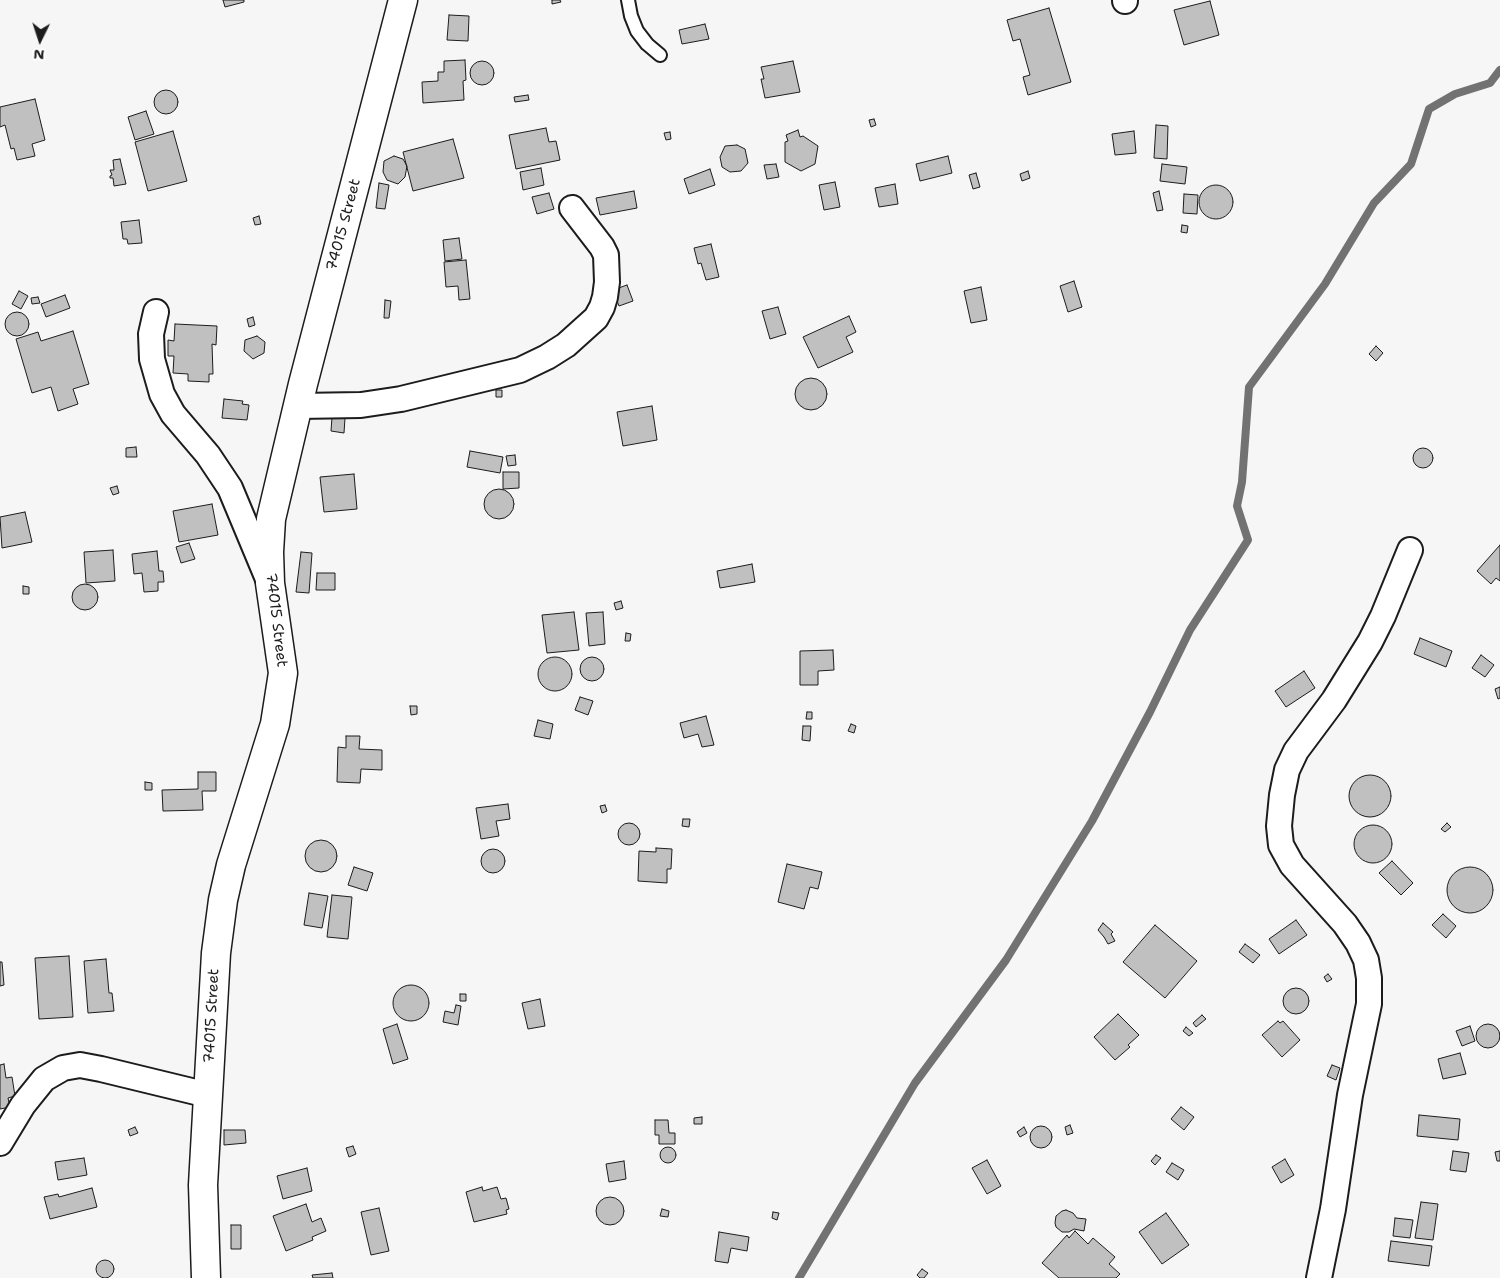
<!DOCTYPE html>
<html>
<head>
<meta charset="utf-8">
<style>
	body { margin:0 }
	#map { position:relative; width:1500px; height:1278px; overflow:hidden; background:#f6f6f6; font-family:"Shantell Sans",sans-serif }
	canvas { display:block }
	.north { position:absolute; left:15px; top:15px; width:50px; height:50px; -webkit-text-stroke:4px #fff; paint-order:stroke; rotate:184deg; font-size:14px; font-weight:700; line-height:20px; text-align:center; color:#1c1c1c }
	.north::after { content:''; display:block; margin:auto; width:18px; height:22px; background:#1c1c1c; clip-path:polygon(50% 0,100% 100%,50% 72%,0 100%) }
</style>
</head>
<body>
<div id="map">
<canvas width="1500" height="1278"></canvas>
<div class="north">N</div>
</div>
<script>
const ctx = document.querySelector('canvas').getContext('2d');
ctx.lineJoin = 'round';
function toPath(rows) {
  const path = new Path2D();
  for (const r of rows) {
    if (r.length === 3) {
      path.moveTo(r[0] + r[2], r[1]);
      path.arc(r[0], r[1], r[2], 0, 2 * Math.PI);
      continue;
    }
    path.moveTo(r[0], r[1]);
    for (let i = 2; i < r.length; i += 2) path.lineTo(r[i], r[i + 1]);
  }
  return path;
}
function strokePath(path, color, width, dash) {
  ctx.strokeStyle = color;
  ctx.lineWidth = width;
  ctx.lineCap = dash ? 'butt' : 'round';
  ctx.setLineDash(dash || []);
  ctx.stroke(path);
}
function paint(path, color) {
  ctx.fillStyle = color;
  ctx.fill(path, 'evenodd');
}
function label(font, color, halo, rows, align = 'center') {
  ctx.font = font + ' "Shantell Sans",sans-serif';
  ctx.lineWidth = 4.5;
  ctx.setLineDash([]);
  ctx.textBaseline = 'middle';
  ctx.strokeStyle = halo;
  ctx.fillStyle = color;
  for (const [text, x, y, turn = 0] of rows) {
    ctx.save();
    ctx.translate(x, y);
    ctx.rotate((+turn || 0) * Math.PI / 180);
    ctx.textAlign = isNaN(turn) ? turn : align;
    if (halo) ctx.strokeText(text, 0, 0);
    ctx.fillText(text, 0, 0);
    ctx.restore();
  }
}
strokePath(toPath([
	[799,1278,915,1083,1006,960,1092,821,1150,712,1190,630,1248,540,1237,506,1242,482,1249,387,1325,284,1374,203,1411,164,1429,109,1455,94,1490,83,1500,70]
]), '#727272', 8);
const building = toPath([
	[223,0,244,0,244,2,225,7,223,0],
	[552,0,560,0,561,2,552,4,552,0],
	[1210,1,1219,35,1184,45,1174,10,1210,1],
	[1049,8,1071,82,1028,95,1023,77,1030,75,1020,39,1013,41,1007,20,1049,8],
	[449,15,469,16,468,41,447,40,449,15],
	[705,24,709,39,682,44,679,30,705,24],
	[465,60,466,80,463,81,464,100,423,103,422,82,438,81,438,72,444,72,444,61,465,60],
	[482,73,12],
	[793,61,800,92,765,98,761,79,764,79,761,67,793,61],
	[166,102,12],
	[528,95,529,100,515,102,514,97,528,95],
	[35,99,45,140,32,144,35,156,17,160,14,148,11,149,5,125,0,127,0,107,35,99],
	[146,111,154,134,135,140,128,117,146,111],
	[874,119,876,125,871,127,869,120,874,119],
	[1156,125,1168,126,1167,159,1154,158,1156,125],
	[546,128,549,142,556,141,560,160,516,169,509,135,546,128],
	[798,130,800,137,803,136,818,146,815,164,801,171,785,162,785,142,788,141,786,135,798,130],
	[173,131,187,181,148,191,135,142,173,131],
	[1134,131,1136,153,1115,155,1112,134,1134,131],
	[670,132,671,139,666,140,664,133,670,132],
	[453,139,464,178,413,191,403,152,453,139],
	[737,145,745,149,748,163,741,171,730,172,722,167,720,157,725,146,737,145],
	[394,156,403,159,407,166,405,177,398,184,387,180,383,172,384,161,394,156],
	[948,156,952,173,920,181,916,164,948,156],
	[120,159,126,184,114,186,113,178,110,178,110,176,112,175,110,170,114,170,113,160,120,159],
	[776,164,779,177,767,179,764,165,776,164],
	[1162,164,1187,167,1185,184,1160,181,1162,164],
	[541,168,544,185,523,190,520,172,541,168],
	[710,169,715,185,689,194,684,179,710,169],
	[1028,171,1030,178,1022,181,1020,174,1028,171],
	[976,173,980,187,973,189,969,175,976,173],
	[835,182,840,207,824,210,819,185,835,182],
	[379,183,389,185,385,209,376,208,379,183],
	[895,184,898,204,879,207,875,188,895,184],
	[1216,202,17],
	[634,191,637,208,600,215,596,198,634,191],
	[1159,191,1163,210,1157,211,1153,193,1159,191],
	[549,193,554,209,537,214,532,197,549,193],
	[1184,194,1198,195,1197,214,1183,213,1184,194],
	[259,216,261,224,255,225,253,218,259,216],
	[139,220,142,243,128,244,127,239,123,239,121,222,139,220],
	[1182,225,1188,226,1187,233,1181,232,1182,225],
	[459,238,462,259,445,261,443,240,459,238],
	[711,244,719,277,706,280,701,263,698,264,694,248,711,244],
	[466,260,470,299,459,300,458,286,446,287,444,262,466,260],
	[1074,281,1082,307,1068,312,1060,286,1074,281],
	[627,285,633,301,619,306,613,290,627,285],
	[981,287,987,320,971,323,964,291,981,287],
	[19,291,28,296,21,309,12,304,19,291],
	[65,295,70,308,46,317,41,304,65,295],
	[38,297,40,303,32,304,31,298,38,297],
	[385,300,391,301,389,318,384,318,385,300],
	[778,307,786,334,770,339,762,311,778,307],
	[17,324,12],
	[849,316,856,332,846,337,853,352,818,368,803,337,849,316],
	[253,317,255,325,249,327,247,319,253,317],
	[175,324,217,326,216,345,212,344,213,374,209,374,209,382,188,381,188,374,173,373,174,356,168,356,168,340,174,341,175,324],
	[73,331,89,384,73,389,78,404,58,411,51,387,32,393,16,339,38,332,41,341,73,331],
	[257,336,265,342,264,353,253,359,244,351,245,340,257,336],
	[1376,346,1383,353,1376,361,1369,354,1376,346],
	[811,394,16],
	[496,390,502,390,502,397,496,397,496,390],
	[224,399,243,401,242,404,249,405,247,420,222,418,224,399],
	[652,406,657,440,623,446,617,412,652,406],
	[332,417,345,418,344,433,331,431,332,417],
	[136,447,137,457,126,457,126,448,136,447],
	[1423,458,10],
	[470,451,503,457,500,473,467,467,470,451],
	[515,455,516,465,508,466,506,456,515,455],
	[503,472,519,472,519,488,503,489,503,472],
	[354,474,357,509,324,512,320,477,354,474],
	[117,486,119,493,113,495,110,488,117,486],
	[499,504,15],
	[212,504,218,535,179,542,173,511,212,504],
	[25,512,32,542,2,548,0,517,25,512],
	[189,543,195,559,181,563,176,547,189,543],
	[1500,545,1500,581,1496,578,1491,584,1477,571,1500,545],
	[113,550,115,581,86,583,84,552,113,550],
	[157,551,159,571,163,571,164,582,158,582,158,591,144,592,142,573,134,574,132,554,157,551],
	[301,552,312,553,309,593,296,592,301,552],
	[752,564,755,582,720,588,717,571,752,564],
	[317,573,335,573,335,590,316,590,317,573],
	[85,597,13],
	[23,586,29,587,29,594,23,594,23,586],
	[621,601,623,608,616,610,614,603,621,601],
	[574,612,579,650,547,653,542,615,574,612],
	[603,612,605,644,589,646,586,613,603,612],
	[626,633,631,634,630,641,625,641,626,633],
	[1420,638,1452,651,1446,667,1414,654,1420,638],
	[833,650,834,670,818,671,818,685,800,685,800,651,833,650],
	[1481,655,1494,665,1485,677,1472,668,1481,655],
	[592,669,12],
	[555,674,17],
	[1304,671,1315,688,1286,707,1275,691,1304,671],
	[1500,687,1500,698,1498,699,1495,689,1500,687],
	[580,697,593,701,588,715,575,710,580,697],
	[410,706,417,706,417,714,411,715,410,706],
	[807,712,812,712,812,719,806,719,807,712],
	[706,716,714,745,702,747,698,734,684,738,680,723,706,716],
	[538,720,553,724,550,739,534,736,538,720],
	[851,724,856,726,854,733,848,731,851,724],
	[803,726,811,726,810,741,802,740,803,726],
	[346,736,360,736,359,749,382,750,382,770,361,769,360,783,337,782,338,747,346,748,346,736],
	[198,772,216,772,216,791,202,791,203,810,163,811,162,790,198,789,198,772],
	[1370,796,21],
	[145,782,152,783,152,790,145,790,145,782],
	[508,804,510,819,496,821,499,836,481,839,476,808,508,804],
	[605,805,607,811,602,813,600,806,605,805],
	[683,819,690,819,689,827,682,826,683,819],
	[1447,823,1451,827,1445,832,1441,829,1447,823],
	[629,834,11],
	[1373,844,19],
	[321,856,16],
	[656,848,672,849,671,869,667,869,667,883,638,881,639,851,656,852,656,848],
	[493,861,12],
	[1392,861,1413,883,1401,895,1379,873,1392,861],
	[787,864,822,872,818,889,810,887,804,909,778,902,787,864],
	[354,867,373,873,367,891,348,885,354,867],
	[1470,890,23],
	[309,893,328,896,322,928,304,925,309,893],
	[332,895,352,897,348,939,327,937,332,895],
	[1443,914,1456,926,1446,938,1432,925,1443,914],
	[1296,920,1307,935,1279,954,1269,939,1296,920],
	[1103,923,1113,932,1111,934,1115,941,1108,944,1104,937,1098,930,1103,923],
	[1155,925,1197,961,1165,998,1123,962,1155,925],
	[1245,944,1260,955,1253,963,1239,952,1245,944],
	[69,956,73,1017,39,1019,35,958,69,956],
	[106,959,109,993,112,993,114,1011,88,1013,84,961,106,959],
	[0,962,2,962,4,985,0,986,0,962],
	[1328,974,1332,979,1327,982,1324,977,1328,974],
	[411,1003,18],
	[1296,1001,13],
	[460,994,466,994,466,1001,460,1001,460,994],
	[540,999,545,1026,528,1029,522,1003,540,999],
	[456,1005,461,1006,458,1025,443,1022,445,1011,454,1013,456,1005],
	[1118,1014,1139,1035,1128,1045,1130,1047,1115,1060,1094,1037,1118,1014],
	[1202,1015,1206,1019,1196,1027,1193,1023,1202,1015],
	[1278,1021,1280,1023,1283,1021,1300,1040,1282,1057,1262,1035,1278,1021],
	[1488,1036,12],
	[397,1024,408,1059,393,1064,383,1029,397,1024],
	[1470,1026,1475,1041,1462,1046,1456,1031,1470,1026],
	[1186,1027,1193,1033,1189,1036,1183,1031,1186,1027],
	[1460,1053,1466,1074,1443,1079,1438,1059,1460,1053],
	[4,1064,6,1078,12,1077,15,1096,8,1098,10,1107,0,1109,0,1065,4,1064],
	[1332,1065,1340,1068,1336,1080,1327,1076,1332,1065],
	[1181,1107,1194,1117,1184,1130,1171,1119,1181,1107],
	[1419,1115,1460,1119,1458,1140,1417,1136,1419,1115],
	[702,1117,702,1124,694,1124,694,1118,702,1117],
	[655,1120,668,1120,669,1133,675,1133,675,1144,659,1144,659,1135,655,1135,655,1120],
	[1070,1125,1073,1133,1067,1135,1065,1127,1070,1125],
	[1041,1137,11],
	[135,1127,138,1133,130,1136,128,1130,135,1127],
	[1024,1127,1027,1133,1020,1137,1017,1132,1024,1127],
	[224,1130,245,1130,246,1143,224,1145,224,1130],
	[353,1146,356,1154,349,1157,346,1148,353,1146],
	[668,1155,8],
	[1453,1151,1469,1153,1466,1172,1450,1170,1453,1151],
	[1500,1151,1500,1161,1497,1161,1495,1152,1500,1151],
	[1156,1155,1161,1158,1155,1165,1151,1161,1156,1155],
	[84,1158,87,1175,58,1180,55,1162,84,1158],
	[1285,1159,1294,1175,1281,1183,1272,1167,1285,1159],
	[987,1160,1001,1186,987,1194,972,1168,987,1160],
	[624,1161,626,1179,609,1182,606,1164,624,1161],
	[1172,1163,1184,1170,1178,1180,1166,1172,1172,1163],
	[307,1168,312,1191,283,1199,277,1176,307,1168],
	[482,1187,483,1191,497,1187,501,1199,506,1198,509,1209,506,1210,507,1214,474,1222,466,1192,482,1187],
	[92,1188,97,1207,50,1219,44,1197,58,1194,59,1197,92,1188],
	[610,1211,14],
	[1421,1202,1438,1204,1433,1240,1415,1238,1421,1202],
	[306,1204,312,1222,321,1218,326,1231,312,1237,313,1240,286,1251,273,1216,306,1204],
	[379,1208,389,1251,371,1255,361,1212,379,1208],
	[662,1209,669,1211,668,1217,660,1216,662,1209],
	[1066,1210,1073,1213,1077,1218,1086,1219,1084,1231,1074,1229,1069,1232,1062,1232,1056,1227,1055,1223,1056,1216,1062,1211,1066,1210],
	[773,1212,779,1213,777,1220,772,1218,773,1212],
	[1166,1213,1189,1245,1162,1264,1139,1232,1166,1213],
	[1395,1218,1413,1220,1410,1238,1393,1236,1395,1218],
	[231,1225,241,1225,241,1249,231,1249,231,1225],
	[1075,1231,1088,1244,1093,1238,1115,1257,1109,1264,1120,1274,1116,1278,1059,1278,1042,1263,1067,1235,1069,1238,1075,1231],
	[719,1232,749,1237,747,1251,731,1248,728,1263,715,1261,719,1232],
	[1391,1241,1432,1246,1429,1266,1388,1261,1391,1241],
	[105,1269,9],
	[922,1269,928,1273,924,1278,920,1278,917,1275,922,1269],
	[332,1273,333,1278,313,1278,312,1275,332,1273]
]);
paint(building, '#c0c0c0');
strokePath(building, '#1c1c1c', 1);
const service = toPath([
	[628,0,631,16,637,31,647,44,660,55]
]);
const minor = toPath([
	[1125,0,1125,1],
	[156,312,151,334,152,359,162,394,173,414,208,455,230,488,268,579],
	[298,406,361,405,401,399,520,370,547,357,566,345,596,318,602,307,605,297,607,282,606,255,602,247,572,208],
	[0,1143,23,1105,44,1079,63,1068,80,1065,101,1069,208,1095],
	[1319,1278,1333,1209,1350,1095,1369,1004,1369,978,1366,960,1358,943,1345,924,1292,865,1281,845,1279,826,1282,795,1287,770,1296,751,1334,700,1370,642,1383,616,1410,550]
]);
const tertiary = toPath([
	[206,1278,203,1185,216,953,223,900,231,865,275,724,283,673,270,583,269,552,271,519,303,384,403,0]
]);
strokePath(service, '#1c1c1c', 16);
strokePath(minor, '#1c1c1c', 28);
strokePath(tertiary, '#1c1c1c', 31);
strokePath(service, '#fff', 12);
strokePath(minor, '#fff', 24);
strokePath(tertiary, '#fff', 28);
label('15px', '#1c1c1c', '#fff', [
	["74015 Street",344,225,-75],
	["74015 Street",276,620,83],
	["74015 Street",212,1016,-87]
]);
</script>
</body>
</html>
